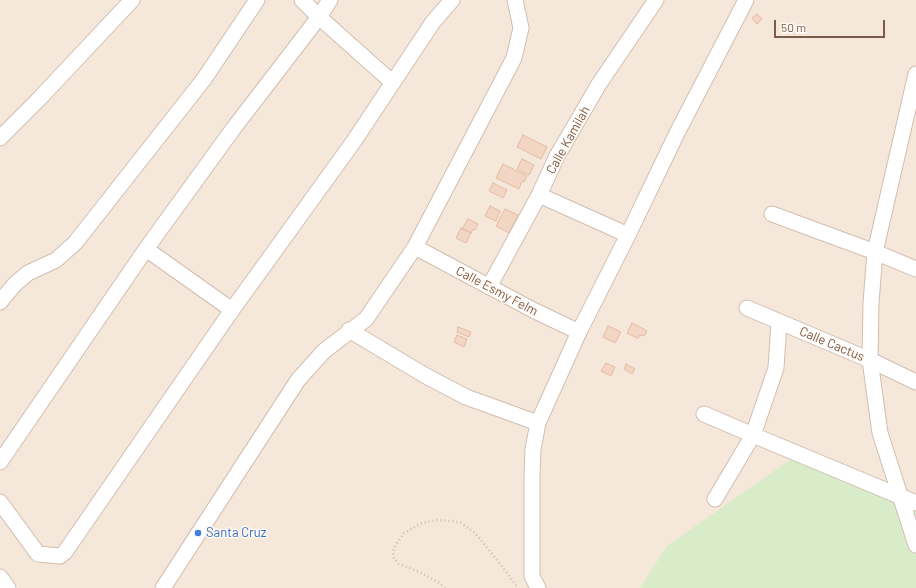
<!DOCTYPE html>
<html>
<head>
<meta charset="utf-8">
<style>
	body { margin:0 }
	#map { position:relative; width:916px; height:588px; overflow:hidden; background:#fdf6ec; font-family:Barlow,sans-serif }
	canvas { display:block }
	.scale { position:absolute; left:774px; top:20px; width:111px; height:18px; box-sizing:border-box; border:2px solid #7a5c4d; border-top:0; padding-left:5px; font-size:12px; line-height:14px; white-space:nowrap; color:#7a5c4d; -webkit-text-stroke:3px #fffaf3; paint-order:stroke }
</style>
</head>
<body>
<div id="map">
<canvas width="916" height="588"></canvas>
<div class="scale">50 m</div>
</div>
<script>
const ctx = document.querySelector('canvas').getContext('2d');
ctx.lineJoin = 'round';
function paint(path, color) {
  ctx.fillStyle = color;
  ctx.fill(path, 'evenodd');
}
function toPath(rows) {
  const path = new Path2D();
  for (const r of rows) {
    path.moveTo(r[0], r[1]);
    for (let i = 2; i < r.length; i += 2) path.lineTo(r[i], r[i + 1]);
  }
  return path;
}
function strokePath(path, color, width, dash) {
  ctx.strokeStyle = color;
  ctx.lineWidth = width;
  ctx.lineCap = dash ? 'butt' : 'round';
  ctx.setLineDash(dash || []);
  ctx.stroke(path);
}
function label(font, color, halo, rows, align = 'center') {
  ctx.font = font + ' Barlow,sans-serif';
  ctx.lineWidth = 3;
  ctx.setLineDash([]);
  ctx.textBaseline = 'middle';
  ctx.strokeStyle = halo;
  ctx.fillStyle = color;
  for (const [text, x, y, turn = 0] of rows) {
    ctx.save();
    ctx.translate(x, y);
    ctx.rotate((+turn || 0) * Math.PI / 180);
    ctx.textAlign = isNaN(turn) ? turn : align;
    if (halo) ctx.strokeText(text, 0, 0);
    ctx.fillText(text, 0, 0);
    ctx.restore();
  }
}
paint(toPath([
	[0,0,916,0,916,588,0,588]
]), '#f5e8da');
paint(toPath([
	[797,455,916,499,916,588,640,588,667,546]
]), '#d8ecc9');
const building = toPath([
	[757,14,762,19,757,24,752,18,757,14],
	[523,135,547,147,541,159,517,147,523,135],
	[522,159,534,165,529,175,517,169,522,159],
	[503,164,527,176,524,182,522,181,519,189,496,178,503,164],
	[493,183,507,190,503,198,489,191,493,183],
	[490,206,500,211,496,221,485,216,490,206],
	[505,209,518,215,509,233,496,226,505,209],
	[468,219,478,224,475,230,473,229,471,233,462,229,468,219],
	[461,228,471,233,466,243,456,238,461,228],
	[632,323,647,331,644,336,640,335,638,338,637,338,627,333,632,323],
	[608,326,621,332,615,343,603,337,608,326],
	[458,327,471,332,469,337,457,332,458,327],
	[457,335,467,339,464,347,454,342,457,335],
	[606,363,615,367,611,376,601,371,606,363],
	[626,364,635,369,632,374,624,369,626,364]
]);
paint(building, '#f3d5c3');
strokePath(building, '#e6bba3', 1);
const street = toPath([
	[302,0,319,17,392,82],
	[916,74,875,252,871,303,870,360,880,433,916,545],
	[0,138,39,99,132,0],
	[539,195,628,235],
	[772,214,875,252,916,269],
	[415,247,533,310,579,332],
	[146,249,232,310],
	[489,287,539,195,557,156,599,84,656,0],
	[0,302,15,284,28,273,56,260,75,243,204,79,257,0],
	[747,308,870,360,916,382],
	[349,330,426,376,466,397,538,423],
	[704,414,753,435,776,368,779,322],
	[0,462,146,249,233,129,319,17,330,0],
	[715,499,753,435,916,503],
	[0,502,38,554,60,556,65,552,232,310,354,141,433,22,452,0],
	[0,577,8,588],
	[163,588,298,380,324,351,366,319,415,247,514,58,521,28,515,0],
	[538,588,532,576,532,475,533,449,538,423,579,332,628,235,677,133,746,0]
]);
strokePath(street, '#d1beb0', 17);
strokePath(toPath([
	[445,588,438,582,420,572,399,564,393,557,393,551,397,543,404,533,422,523,437,520,451,521,461,523,475,533,498,561,518,588]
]), '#d9b8a5', 2.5, [1, 3]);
strokePath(street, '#fff', 15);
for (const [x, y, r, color] of [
	[198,533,4,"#3f7fe0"]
]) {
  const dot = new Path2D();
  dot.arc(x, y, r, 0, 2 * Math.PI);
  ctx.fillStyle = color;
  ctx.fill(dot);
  strokePath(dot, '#fffaf3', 1.5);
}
label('13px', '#7a5c4d', '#fffaf3', [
	["Calle Kamilah",568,140,-61],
	["Calle Esmy Felm",497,291,28],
	["Calle Cactus",832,344,23]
]);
label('13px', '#366cbe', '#fffaf3', [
	["Santa Cruz",206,533]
], 'left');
</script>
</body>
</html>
